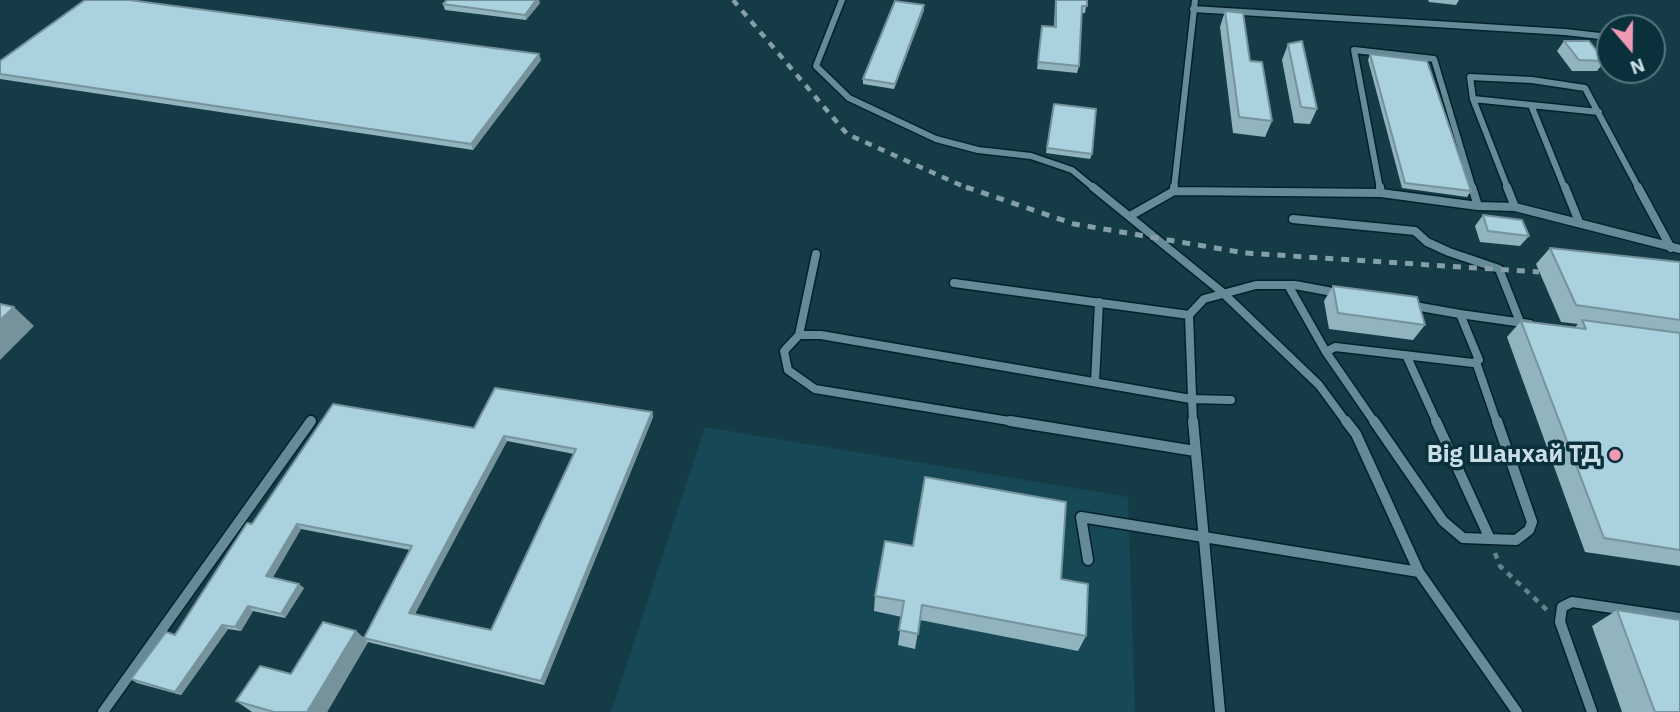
<!DOCTYPE html>
<html>
<head>
<meta charset="utf-8">
<style>
	body { margin:0 }
	#map { position:relative; width:1680px; height:712px; overflow:hidden; background:#153b46; font-family:"IBM Plex Sans",sans-serif }
	canvas { display:block }
	.north { position:absolute; left:1596px; top:14px; width:70px; height:70px; box-sizing:border-box; background:#09303b; border:2px solid #56767f; border-radius:50%; rotate:160deg; font-size:19px; font-weight:700; line-height:28px; text-align:center; color:#cadee5 }
	.north::after { content:''; display:block; margin:auto; width:24px; height:32px; background:#f09ab6; clip-path:polygon(50% 0,100% 100%,50% 72%,0 100%) }
</style>
</head>
<body>
<div id="map">
<canvas width="1680" height="712"></canvas>
<div class="north">N</div>
</div>
<script>
const ctx = document.querySelector('canvas').getContext('2d');
ctx.lineJoin = 'round';
function paint(path, color) {
  ctx.fillStyle = color;
  ctx.fill(path, 'evenodd');
}
function toPath(rows) {
  const path = new Path2D();
  for (const r of rows) {
    path.moveTo(r[0], r[1]);
    for (let i = 2; i < r.length; i += 2) path.lineTo(r[i], r[i + 1]);
  }
  return path;
}
function strokePath(path, color, width, dash) {
  ctx.strokeStyle = color;
  ctx.lineWidth = width;
  ctx.lineCap = dash ? 'butt' : 'round';
  ctx.setLineDash(dash || []);
  ctx.stroke(path);
}
function label(font, color, halo, rows, align = 'center') {
  ctx.font = font + ' "IBM Plex Sans",sans-serif';
  ctx.lineWidth = 7;
  ctx.setLineDash([]);
  ctx.textBaseline = 'middle';
  ctx.strokeStyle = halo;
  ctx.fillStyle = color;
  for (const [text, x, y, turn = 0] of rows) {
    ctx.save();
    ctx.translate(x, y);
    ctx.rotate((+turn || 0) * Math.PI / 180);
    ctx.textAlign = isNaN(turn) ? turn : align;
    if (halo) ctx.strokeText(text, 0, 0);
    ctx.fillText(text, 0, 0);
    ctx.restore();
  }
}
paint(toPath([
	[705,427,1128,497,1135,712,611,712]
]), '#174856');
const laneFar2 = toPath([
	[842,0,816,66,849,98,936,139,978,150,1031,156,1072,170,1095,189],
	[1193,9,1565,32,1600,36,1610,42],
	[1630,70,1634,76],
	[1473,99,1599,112],
	[1531,105,1565,189],
	[1174,189,1195,0],
	[1380,189,1354,50,1434,59,1473,189],
	[1508,189,1473,99,1470,77,1532,80,1585,88,1639,189]
]);
const laneFar1 = toPath([
	[1093,187,1222,292,1319,385,1347,423],
	[1380,187,1381,193],
	[1507,187,1515,207],
	[1565,187,1579,222],
	[1638,187,1671,248],
	[1174,191,1381,193],
	[1381,193,1478,206,1472,187],
	[1478,206,1515,207,1680,249],
	[1130,216,1174,191,1174,187],
	[1293,219,1415,231,1427,242,1449,252,1499,269,1520,322],
	[954,283,1189,315],
	[1288,285,1326,352,1335,347,1473,363,1479,360,1460,314,1530,324],
	[1409,305,1460,314],
	[799,335,816,254],
	[1326,352,1375,423],
	[1407,357,1437,423],
	[1476,362,1497,423],
	[1095,382,1099,302],
	[1021,423,815,389,788,370,784,351,799,335,821,335,1191,399,1231,400],
	[1193,423,1189,315,1204,299,1256,285,1295,285,1338,293]
]);
const lane = toPath([
	[1010,421,1195,451],
	[1193,421,1220,712],
	[1346,421,1356,434,1419,572,1517,712],
	[1374,421,1443,521,1463,538,1516,540,1529,530,1532,522,1497,421],
	[1436,421,1490,539],
	[1088,560,1081,517,1419,572],
	[103,712,311,421],
	[1592,712,1560,622,1562,607,1572,602,1680,618]
]);
strokePath(laneFar2, '#042129', 9);
strokePath(laneFar1, '#042129', 11);
strokePath(lane, '#042129', 13);
strokePath(toPath([
	[1495,553,1500,566,1548,611]
]), '#65838d', 4.5, [6, 6]);
strokePath(laneFar2, '#658b98', 6);
strokePath(laneFar1, '#658b98', 8);
strokePath(lane, '#658b98', 10);
strokePath(toPath([
	[733,0,847,134,969,189]
]), '#849fa8', 4.5, [7, 7]);
strokePath(toPath([
	[966,187,1074,224,1245,253,1539,272]
]), '#849fa8', 5, [8, 8]);
paint(toPath([
	[1055,0,1087,0,1085,13,1081,13,1079,66,1077,73,1037,69,1042,26,1054,27],
	[1428,0,1459,0,1456,5,1429,2],
	[540,3,526,20,445,10,443,4],
	[924,5,924,10,894,89,863,84,863,79],
	[1225,11,1250,61,1272,121,1265,137,1233,133,1220,27],
	[1564,41,1605,61,1597,71,1572,71,1557,51],
	[1288,44,1317,109,1310,124,1294,123,1282,60],
	[1370,54,1471,191,1467,197,1402,188,1368,60],
	[541,60,473,150,0,79,0,61],
	[1054,104,1092,154,1090,159,1046,153],
	[1483,215,1529,236,1520,246,1480,242,1475,226],
	[1550,248,1680,262,1680,566,1585,552,1507,337,1521,321,1575,327,1578,324,1561,322,1536,264],
	[1333,286,1425,325,1413,340,1329,329,1324,301],
	[652,412,653,417,544,685,368,642,327,712,252,712,236,701,291,674,356,631,364,638,410,550,301,529,272,578,304,588,285,618,253,611,241,631,228,629,181,695,137,683,131,679,175,635,252,524,474,428],
	[507,441,574,454,491,630,415,614],
	[1061,579,1086,636,1078,651,920,620,915,649,898,645,902,617,874,611,875,596],
	[1617,610,1680,712,1622,712,1592,626]
]), '#91b4bf');
paint(toPath([
	[536,0,539,0,540,3,526,20,525,15],
	[924,5,924,10,894,89,895,84],
	[539,54,541,60,473,150,471,144],
	[14,307,34,326,0,360,0,320],
	[652,412,653,417,544,685,541,681],
	[504,436,507,441,413,617,409,613],
	[297,524,301,529,271,581,266,576],
	[299,584,304,588,285,618,281,614],
	[248,606,253,611,241,631,235,627],
	[222,625,228,629,181,695,175,692],
	[356,631,368,642,327,712,307,712]
]), '#76929b');
const building = toPath([
	[85,0,129,0,539,54,471,144,0,74,0,61,85,0],
	[447,0,536,0,525,15,443,4,447,0],
	[1056,0,1087,0,1087,6,1082,6,1079,66,1038,62,1042,26,1056,27,1056,0],
	[895,1,924,5,895,84,863,79,895,1],
	[1225,11,1243,13,1250,61,1262,62,1272,121,1239,117,1225,11],
	[1302,41,1317,109,1301,107,1288,44,1302,41],
	[1564,41,1589,41,1605,61,1579,60,1564,41],
	[1370,54,1427,61,1471,191,1405,183,1370,54],
	[1054,104,1096,109,1092,154,1047,148,1054,104],
	[1483,215,1522,220,1529,236,1488,231,1483,215],
	[1550,248,1680,262,1680,320,1576,305,1550,248],
	[1333,286,1417,297,1425,325,1338,313,1333,286],
	[0,304,14,307,0,320,0,304],
	[1582,320,1680,333,1680,550,1604,538,1521,321,1586,329,1582,320],
	[495,388,652,412,541,681,364,638,412,546,297,524,266,576,299,584,281,614,248,606,235,627,222,625,175,692,131,679,166,632,175,635,247,523,252,524,333,404,474,428,495,388],
	[504,436,576,449,491,630,409,613,504,436],
	[925,477,1066,502,1061,579,1088,584,1086,636,922,605,918,634,899,630,904,601,875,596,885,541,913,546,925,477],
	[1617,610,1680,620,1680,712,1655,712,1617,610],
	[323,622,356,631,307,712,274,712,236,701,260,666,291,674,323,622]
]);
paint(building, '#a9d1de');
strokePath(building, '#76929b', 2);
for (const [x, y, r, color] of [
	[1615,455,7,"#f09ab6"]
]) {
  const dot = new Path2D();
  dot.arc(x, y, r, 0, 2 * Math.PI);
  ctx.fillStyle = color;
  ctx.fill(dot);
  strokePath(dot, '#09303b', 2.5);
}
label('bold 24px', '#cadee5', '#09303b', [
	["Big Шанхай ТД",1601,455]
], 'right');
</script>
</body>
</html>
